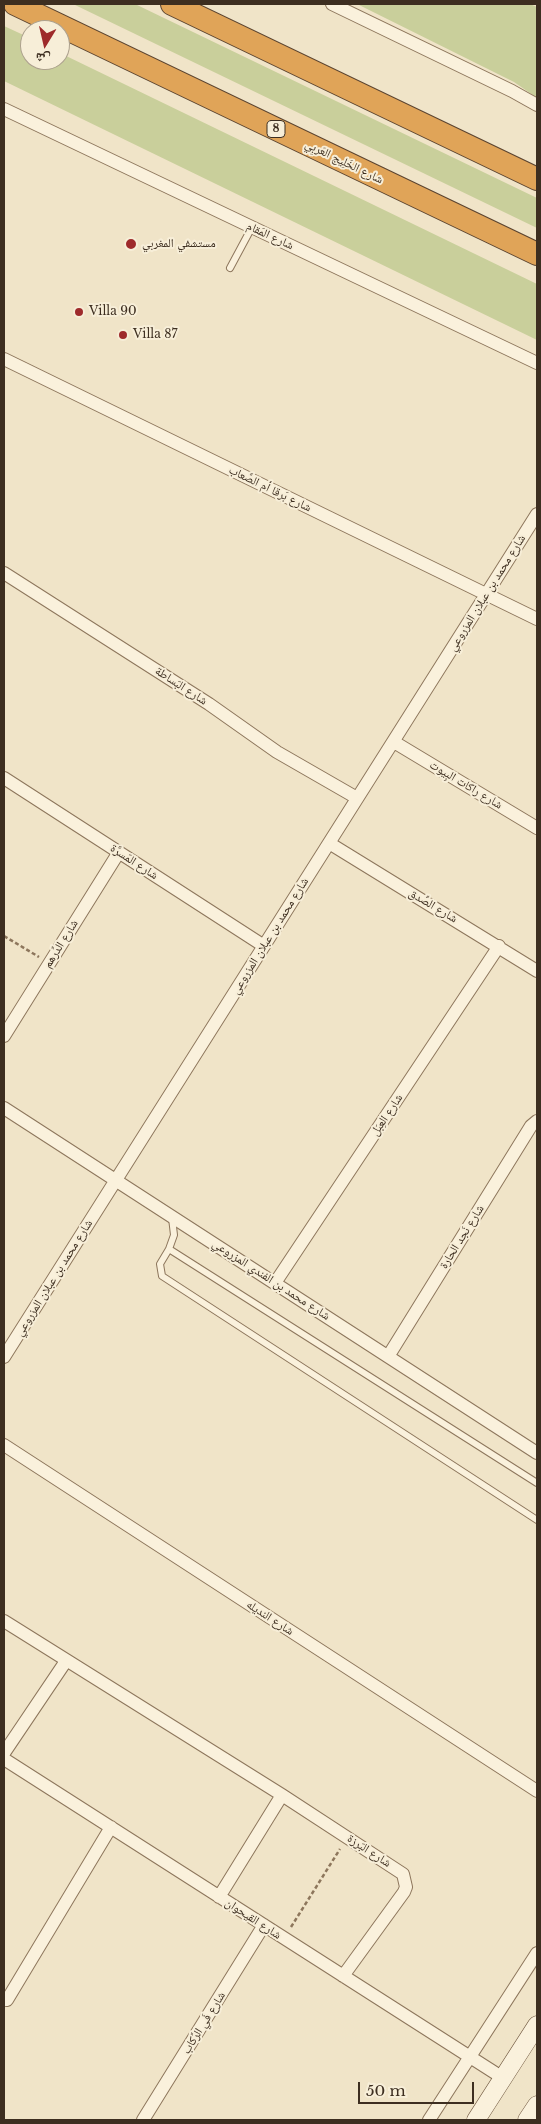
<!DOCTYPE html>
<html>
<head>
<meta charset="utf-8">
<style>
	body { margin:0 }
	#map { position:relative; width:541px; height:2124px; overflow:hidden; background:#f0e4c8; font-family:"Libre Baskerville","Noto Naskh Arabic",serif }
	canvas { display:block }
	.frame { position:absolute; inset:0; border:5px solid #3d2e20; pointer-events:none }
	.north { position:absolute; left:20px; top:20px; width:50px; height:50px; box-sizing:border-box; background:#f7eed8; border:1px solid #ada18e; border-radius:50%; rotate:189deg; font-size:14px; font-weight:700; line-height:20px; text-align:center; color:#3d2e20 }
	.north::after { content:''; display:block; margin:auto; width:18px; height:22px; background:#9e2a2b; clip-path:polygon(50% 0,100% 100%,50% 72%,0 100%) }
	.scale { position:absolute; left:358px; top:2082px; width:116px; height:22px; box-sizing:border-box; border:2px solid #3d2e20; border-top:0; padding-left:6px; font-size:15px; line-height:18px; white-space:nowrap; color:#3d2e20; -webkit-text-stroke:4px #f7eed8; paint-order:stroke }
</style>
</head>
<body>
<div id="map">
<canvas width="541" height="2124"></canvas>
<div class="frame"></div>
<div class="north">ش</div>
<div class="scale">50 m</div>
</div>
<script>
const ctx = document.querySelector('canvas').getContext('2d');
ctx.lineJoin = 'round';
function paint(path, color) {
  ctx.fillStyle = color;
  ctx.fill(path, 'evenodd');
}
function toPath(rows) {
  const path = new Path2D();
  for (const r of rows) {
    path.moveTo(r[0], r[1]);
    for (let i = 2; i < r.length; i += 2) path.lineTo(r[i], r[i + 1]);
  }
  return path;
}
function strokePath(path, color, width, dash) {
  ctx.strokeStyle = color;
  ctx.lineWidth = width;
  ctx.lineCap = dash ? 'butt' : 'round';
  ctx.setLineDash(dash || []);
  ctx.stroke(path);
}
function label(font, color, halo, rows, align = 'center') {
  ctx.font = font + ' "Libre Baskerville","Noto Naskh Arabic",serif';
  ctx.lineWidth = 4;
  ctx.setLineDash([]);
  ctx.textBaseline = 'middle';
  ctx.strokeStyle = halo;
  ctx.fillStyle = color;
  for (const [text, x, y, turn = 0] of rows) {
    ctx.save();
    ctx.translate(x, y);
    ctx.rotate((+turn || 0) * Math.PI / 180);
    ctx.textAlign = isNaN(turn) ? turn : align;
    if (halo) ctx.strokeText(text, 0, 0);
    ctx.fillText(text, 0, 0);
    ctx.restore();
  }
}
paint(toPath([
	[73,4,135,4,537,198,537,228],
	[357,4,530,4,537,7,537,98,514,82],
	[4,26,30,38,30,60,60,60,60,53,537,284,537,340,4,81]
]), '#c9cf9b');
const lane = toPath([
	[230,268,252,227],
	[172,1218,174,1235,169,1249,160,1264,162,1276,537,1520],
	[169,1249,537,1483]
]);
const street = toPath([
	[332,4,512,91,537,105],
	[4,109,537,363],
	[4,359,537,619],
	[4,573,209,704,277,752,357,798],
	[394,742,537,828],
	[4,778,264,946],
	[329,843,537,971],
	[4,1036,119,852],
	[4,1108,537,1453],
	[275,1283,499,946],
	[389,1355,531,1126,537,1121],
	[4,1357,537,514],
	[4,1445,537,1791],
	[4,1621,282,1795,403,1874,406,1887,404,1892,343,1976],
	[4,1753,66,1661],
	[4,1759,503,2078],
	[219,1897,282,1795],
	[7,2000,111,1827],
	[143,2120,264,1925],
	[429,2120,537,1953]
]);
const secondary = toPath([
	[476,2120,537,2025],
	[527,2120,537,2105]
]);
const highway = toPath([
	[15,4,537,254],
	[172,4,537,179]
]);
strokePath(lane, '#8d765c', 8);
strokePath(street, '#8d765c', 14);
strokePath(secondary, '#6f573f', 19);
strokePath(highway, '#5b4430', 24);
strokePath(toPath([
	[4,936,39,957],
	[291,1927,340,1849]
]), '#8d765c', 2.5, [4, 2.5]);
strokePath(lane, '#faf1dc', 6);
strokePath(street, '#faf1dc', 12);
strokePath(secondary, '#faf1dc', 18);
strokePath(highway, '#e0a458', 22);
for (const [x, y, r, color] of [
	[131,244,6,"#9e2a2b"],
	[79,312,5,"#9e2a2b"],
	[123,335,5,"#9e2a2b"]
]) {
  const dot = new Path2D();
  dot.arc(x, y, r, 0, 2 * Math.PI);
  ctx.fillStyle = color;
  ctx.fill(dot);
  strokePath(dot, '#f7eed8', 2);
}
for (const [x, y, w] of [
	[276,129,18]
]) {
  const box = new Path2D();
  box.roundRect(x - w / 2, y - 8.5, w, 17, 4);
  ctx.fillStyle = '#f7eed8';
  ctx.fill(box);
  strokePath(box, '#3d2e20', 1);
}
label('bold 11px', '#3d2e20', null, [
	["8",276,129]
]);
label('12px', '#3d2e20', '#f7eed8', [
	["شارع الخَلِيج العَربِي",344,162,26],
	["شارع المَقام",270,236,25],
	["شارع بَرقا أم الصَّعاب",270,489,26],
	["شارع محمد بن عبلان المزروعي",487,593,-58],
	["شارع البَساطة",181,686,33],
	["شارع راكات البِيوت",466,785,31],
	["شارع المَسرَّة",134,862,33],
	["شارع الصِّدق",433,906,31],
	["شارع محمد بن عبلان المزروعي",270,936,-58],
	["شارع الدِّرهم",61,944,-58],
	["شارع العِبَل",387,1115,-56],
	["شارع نَجد الحارة",462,1237,-58],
	["شارع محمد بن عبلان المزروعي",54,1278,-58],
	["شارع محمد بن الفندي المزروعي",271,1280,33],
	["شارع النديله",270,1618,33],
	["شارع البَرزة",369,1851,33],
	["شارع القيحوان",253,1919,33],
	["شارع فَي الرِّكاب",204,2023,-58]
]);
label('12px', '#3d2e20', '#f7eed8', [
	["مستشفي المغربي",142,244],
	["Villa 90",89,312],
	["Villa 87",133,335]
], 'left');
</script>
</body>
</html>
